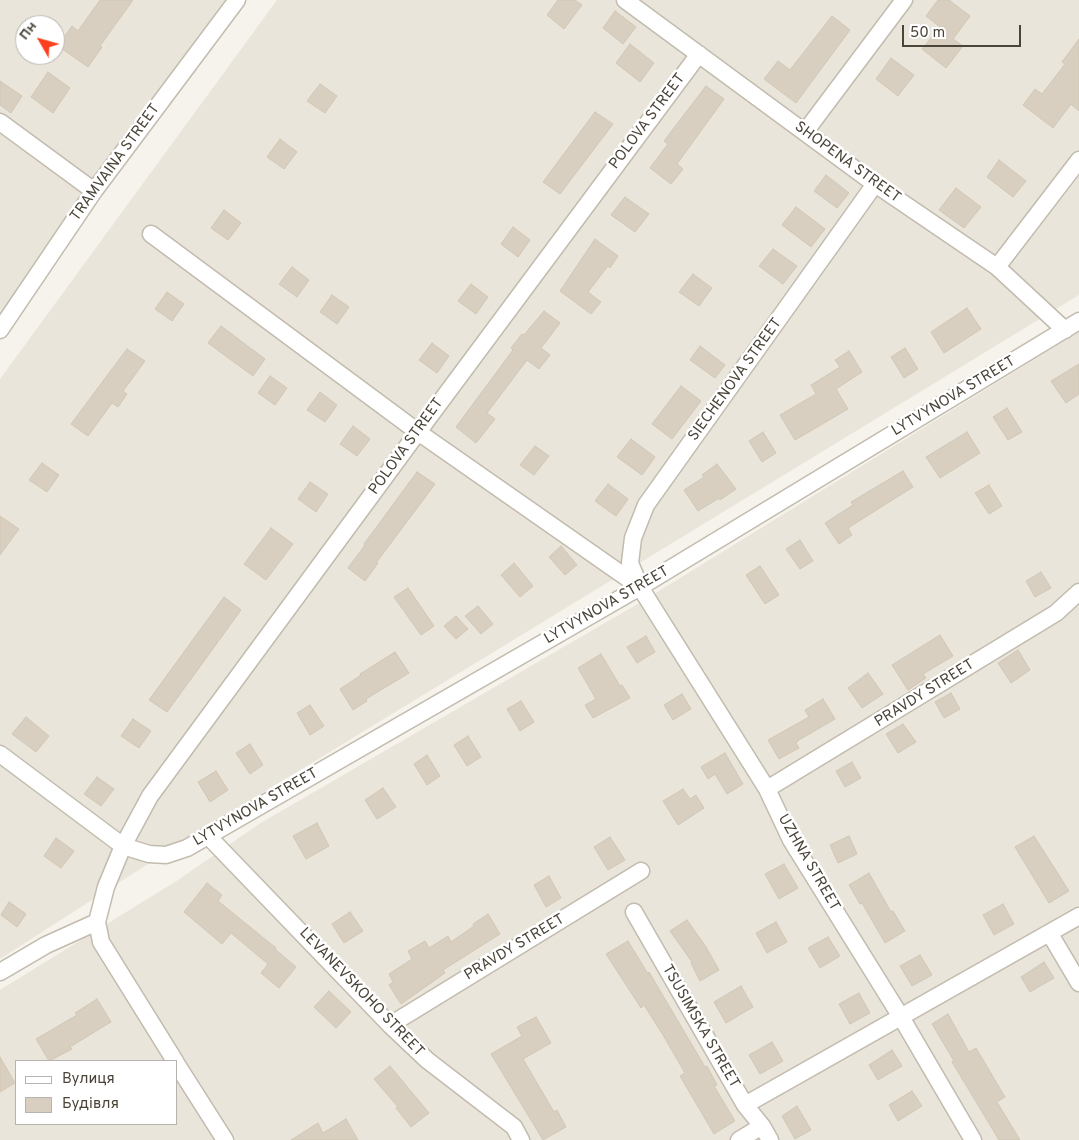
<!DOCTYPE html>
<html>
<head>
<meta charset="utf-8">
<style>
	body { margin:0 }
	#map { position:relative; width:1079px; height:1140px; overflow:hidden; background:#f6f3ec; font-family:Overpass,sans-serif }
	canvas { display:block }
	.legend { position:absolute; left:15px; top:1060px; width:162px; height:65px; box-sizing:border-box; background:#fff; border:1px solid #b7b4b0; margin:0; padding:6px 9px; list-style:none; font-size:15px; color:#4b4439 }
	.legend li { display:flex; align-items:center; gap:10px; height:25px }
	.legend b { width:25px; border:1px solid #b7b4b0 }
	.north { position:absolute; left:15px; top:15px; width:50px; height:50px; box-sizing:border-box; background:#fff; border:1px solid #b7b4b0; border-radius:50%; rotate:308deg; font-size:14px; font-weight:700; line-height:20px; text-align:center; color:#4b4439 }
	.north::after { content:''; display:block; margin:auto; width:18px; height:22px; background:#fc3f1d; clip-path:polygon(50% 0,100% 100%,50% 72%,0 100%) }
	.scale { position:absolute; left:902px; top:25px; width:119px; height:22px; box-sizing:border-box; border:2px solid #4b4439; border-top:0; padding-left:6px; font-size:15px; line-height:18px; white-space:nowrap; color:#4b4439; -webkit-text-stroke:4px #fff; paint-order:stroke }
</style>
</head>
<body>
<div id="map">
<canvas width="1079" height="1140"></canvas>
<ul class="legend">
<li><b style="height:6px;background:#fff"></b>Вулиця</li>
<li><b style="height:14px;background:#d8cfc1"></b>Будівля</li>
</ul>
<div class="north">Пн</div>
<div class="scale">50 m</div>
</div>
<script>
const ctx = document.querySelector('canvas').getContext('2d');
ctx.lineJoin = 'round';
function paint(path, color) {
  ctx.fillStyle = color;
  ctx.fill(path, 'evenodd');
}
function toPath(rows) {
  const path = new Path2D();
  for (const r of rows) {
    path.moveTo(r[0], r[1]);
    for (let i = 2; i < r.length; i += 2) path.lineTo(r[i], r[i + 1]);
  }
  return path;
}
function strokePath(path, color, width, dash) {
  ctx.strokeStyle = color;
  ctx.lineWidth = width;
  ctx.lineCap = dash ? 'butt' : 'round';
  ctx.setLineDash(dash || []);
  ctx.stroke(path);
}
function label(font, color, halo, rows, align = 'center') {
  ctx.font = font + ' Overpass,sans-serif';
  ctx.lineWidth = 5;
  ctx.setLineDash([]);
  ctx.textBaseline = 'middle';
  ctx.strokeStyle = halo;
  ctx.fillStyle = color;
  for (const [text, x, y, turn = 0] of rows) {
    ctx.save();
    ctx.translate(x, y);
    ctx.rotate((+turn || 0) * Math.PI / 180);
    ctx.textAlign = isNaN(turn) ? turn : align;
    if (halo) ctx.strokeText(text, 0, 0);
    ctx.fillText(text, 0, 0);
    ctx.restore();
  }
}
paint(toPath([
	[0,0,241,0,0,330],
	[25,25,55,25,55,55,25,55],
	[277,0,1079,0,1079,295,187,839,0,959,0,379],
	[1079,332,1079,1140,0,1140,0,990,178,880,259,824,641,602],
	[16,1061,176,1061,176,1124,16,1124]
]), '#eae5da');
const building = toPath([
	[100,0,133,0,100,46,102,47,88,67,58,46,72,26,78,31,100,0],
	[558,0,575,0,582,5,564,29,547,15,558,0],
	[938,0,949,0,970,16,953,39,963,46,946,68,922,49,940,27,926,16,938,0],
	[615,11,636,27,623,44,603,28,615,11],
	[832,16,850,30,796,103,764,79,778,61,790,70,832,16],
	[1079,39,1079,111,1071,104,1053,128,1023,105,1035,89,1042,94,1065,64,1062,62,1079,39],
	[630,44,654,63,640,82,616,63,630,44],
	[891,58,914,75,898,96,876,79,891,58],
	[48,72,70,88,53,113,31,97,48,72],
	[0,81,22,96,11,113,0,105,0,81],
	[320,84,337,96,325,113,307,101,320,84],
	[706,86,724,99,677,164,683,169,671,184,650,168,668,144,664,141,706,86],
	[595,112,613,124,560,194,543,182,595,112],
	[280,139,297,152,284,169,267,157,280,139],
	[999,160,1026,181,1013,197,987,177,999,160],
	[826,175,849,193,837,208,814,191,826,175],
	[956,188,981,207,964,228,939,210,956,188],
	[625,197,649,214,635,232,611,215,625,197],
	[796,207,825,229,811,247,782,225,796,207],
	[224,210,241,223,228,240,211,228,224,210],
	[513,227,530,240,518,257,501,244,513,227],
	[595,239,618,256,610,268,608,266,588,292,601,302,591,314,560,291,595,239],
	[773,249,797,266,783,284,759,266,773,249],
	[292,267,309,280,297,297,279,284,292,267],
	[693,274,712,288,699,306,679,292,693,274],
	[471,284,488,297,476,314,458,301,471,284],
	[167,292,184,304,172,321,155,309,167,292],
	[332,295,349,307,337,324,320,312,332,295],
	[967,308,981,329,944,353,931,332,967,308],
	[544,311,560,323,541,348,550,355,539,369,527,360,487,413,495,419,476,443,456,427,513,350,511,348,522,334,524,335,544,311],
	[221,326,265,359,253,376,208,343,221,326],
	[432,343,449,356,437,373,419,360,432,343],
	[700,346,725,365,715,378,690,360,700,346],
	[905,348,918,369,904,378,891,357,905,348],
	[127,349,145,361,123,391,127,394,118,407,112,403,88,436,71,424,127,349],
	[849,351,862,372,836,389,848,409,795,440,780,415,816,394,811,385,840,367,835,360,849,351],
	[1079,364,1079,394,1066,403,1051,381,1079,364],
	[270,376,287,388,275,405,258,393,270,376],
	[681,386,701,401,672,439,652,424,681,386],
	[320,392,337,405,325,422,307,410,320,392],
	[1007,408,1022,432,1008,440,993,417,1007,408],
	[353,426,370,439,357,456,340,444,353,426],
	[763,432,776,453,762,462,749,441,763,432],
	[967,432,980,453,940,478,926,457,967,432],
	[631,439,655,457,642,475,617,457,631,439],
	[535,446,549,456,534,475,520,465,535,446],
	[42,463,59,475,47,492,29,480,42,463],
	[717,464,736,489,720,500,719,498,698,511,684,490,704,477,702,475,717,464],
	[903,471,913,487,848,528,852,535,839,544,825,523,853,505,851,502,903,471],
	[417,472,435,484,376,563,378,563,365,581,348,568,365,545,364,544,417,472],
	[310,482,328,494,316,512,298,499,310,482],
	[608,484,628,499,616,516,595,501,608,484],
	[989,485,1002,506,989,514,975,493,989,485],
	[0,516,19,529,0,555,0,516],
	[271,528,293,544,266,580,244,564,271,528],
	[800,540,813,561,800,569,786,549,800,540],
	[561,546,577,565,565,575,549,557,561,546],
	[514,563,533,586,520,597,501,575,514,563],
	[760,566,779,595,765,604,746,575,760,566],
	[1041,572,1051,588,1035,597,1026,581,1041,572],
	[408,588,434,626,421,635,394,597,408,588],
	[224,597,241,610,167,712,149,700,224,597],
	[478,606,493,624,481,634,465,616,478,606],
	[456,616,468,629,456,639,444,626,456,616],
	[940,635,953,656,923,674,926,678,908,690,892,665,940,635],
	[646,636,655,652,637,663,627,647,646,636],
	[1018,650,1030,670,1011,683,998,663,1018,650],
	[395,652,409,673,366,699,367,701,353,710,340,689,361,675,360,674,395,652],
	[601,654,620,686,622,685,630,698,593,718,585,705,596,699,578,668,601,654],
	[868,673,883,694,862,708,848,688,868,673],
	[951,693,960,709,944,718,935,702,951,693],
	[682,694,691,709,673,720,664,705,682,694],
	[823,699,835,719,799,740,796,743,799,748,779,759,768,740,809,717,805,710,823,699],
	[521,701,534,722,520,731,507,709,521,701],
	[310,705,324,726,310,735,297,713,310,705],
	[26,717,49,736,36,752,12,734,26,717],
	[133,719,151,731,139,748,121,736,133,719],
	[903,724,916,742,898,753,886,734,903,724],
	[468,736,481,757,467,766,454,745,468,736],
	[250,744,263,765,250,774,236,753,250,744],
	[725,753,743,784,727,794,715,774,708,779,701,767,725,753],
	[427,755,440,776,427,785,414,764,427,755],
	[852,762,861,778,845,787,836,771,852,762],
	[216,771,228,790,210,802,198,782,216,771],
	[97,777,114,789,101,806,84,794,97,777],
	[383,788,396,807,377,819,365,800,383,788],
	[683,789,690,799,696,795,704,808,678,825,663,801,683,789],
	[317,823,329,846,306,859,293,836,317,823],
	[849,836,857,854,838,863,830,845,849,836],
	[1034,836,1069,891,1049,903,1015,847,1034,836],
	[610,837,625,860,608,870,594,847,610,837],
	[56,838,74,851,61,868,44,856,56,838],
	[784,864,798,888,779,899,765,874,784,864],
	[869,873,891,912,893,911,905,931,885,943,862,903,860,904,849,885,869,873],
	[549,876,561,898,546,907,534,885,549,876],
	[207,883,222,895,218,901,276,948,275,949,296,967,279,988,261,973,268,964,231,933,222,944,184,912,207,883],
	[9,902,26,914,17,927,1,915,9,902],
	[1003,904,1014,924,994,935,983,915,1003,904],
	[350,912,363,931,344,943,332,924,350,912],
	[488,914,500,934,443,970,445,973,401,1004,389,985,393,982,389,974,412,959,408,951,425,941,429,948,448,936,451,942,474,926,473,924,488,914],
	[687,920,706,947,719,970,700,981,691,963,692,962,670,931,687,920],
	[776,922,787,942,767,953,756,933,776,922],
	[828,937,840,956,820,968,808,948,828,937],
	[628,941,648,974,649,972,705,1067,707,1066,717,1085,714,1086,735,1121,714,1134,680,1076,685,1073,663,1035,644,1005,641,1008,606,954,628,941],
	[920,955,932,975,912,986,900,966,920,955],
	[1044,962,1054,978,1030,992,1021,977,1044,962],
	[741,986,753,1007,726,1023,714,1002,741,986],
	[329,991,351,1012,336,1028,314,1007,329,991],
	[859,993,870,1013,850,1024,839,1004,859,993],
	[97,999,111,1022,70,1047,72,1049,49,1061,36,1039,77,1015,75,1013,97,999],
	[948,1014,969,1052,976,1048,1005,1097,997,1102,1020,1140,999,1140,952,1062,954,1061,932,1024,948,1014],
	[536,1017,551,1043,523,1059,554,1112,557,1110,566,1127,543,1140,491,1054,522,1036,517,1027,536,1017],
	[772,1042,783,1061,760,1074,749,1055,772,1042],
	[892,1050,902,1066,878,1080,869,1065,892,1050],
	[0,1057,15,1083,0,1092,0,1057],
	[390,1066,429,1113,411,1127,396,1108,398,1107,374,1079,390,1066],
	[912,1091,922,1106,898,1121,889,1105,912,1091],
	[797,1106,811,1130,795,1139,782,1116,797,1106],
	[346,1119,358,1140,291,1140,318,1123,323,1133,346,1119]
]);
paint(building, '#d8cfc1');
strokePath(building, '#d3c7b4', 1);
const minor = toPath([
	[625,0,875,184,997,267,1065,330],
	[0,122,94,191],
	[805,132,904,0],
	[875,184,646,505,633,538,630,563,640,587,767,789,791,840,901,1017,973,1140],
	[151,234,418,432,640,587],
	[997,267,1079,160],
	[0,330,94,191,237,0],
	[0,754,123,846,149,854,166,855,187,848,640,587,1079,321],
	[767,789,1056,613,1079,592],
	[208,836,390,1025,427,1060,514,1127,521,1140],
	[634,912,745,1105,762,1126,770,1140],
	[1050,934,1079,983],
	[0,972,46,945,97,922],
	[390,1025,641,871],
	[175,1061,101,942,97,922,106,887,123,846,150,796,418,432,699,54],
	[176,1063,225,1140],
	[745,1105,1079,916],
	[739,1140,762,1126]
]);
strokePath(minor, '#c2bbae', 19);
strokePath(minor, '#fff', 16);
label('15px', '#4b4439', '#fff', [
	["POLOVA STREET",648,122,-53],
	["TRAMVAINA STREET",116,163,-54],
	["SHOPENA STREET",847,163,36],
	["SIECHENOVA STREET",736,380,-54],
	["LYTVYNOVA STREET",954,397,-31],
	["POLOVA STREET",407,447,-54],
	["LYTVYNOVA STREET",607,606,-30],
	["PRAVDY STREET",925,694,-32],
	["LYTVYNOVA STREET",256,808,-30],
	["UZHNA STREET",808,863,60],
	["PRAVDY STREET",515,948,-31],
	["LEVANEVSKOHO STREET",361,993,46],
	["TSUSIMSKA STREET",700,1027,60]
]);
</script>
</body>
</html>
